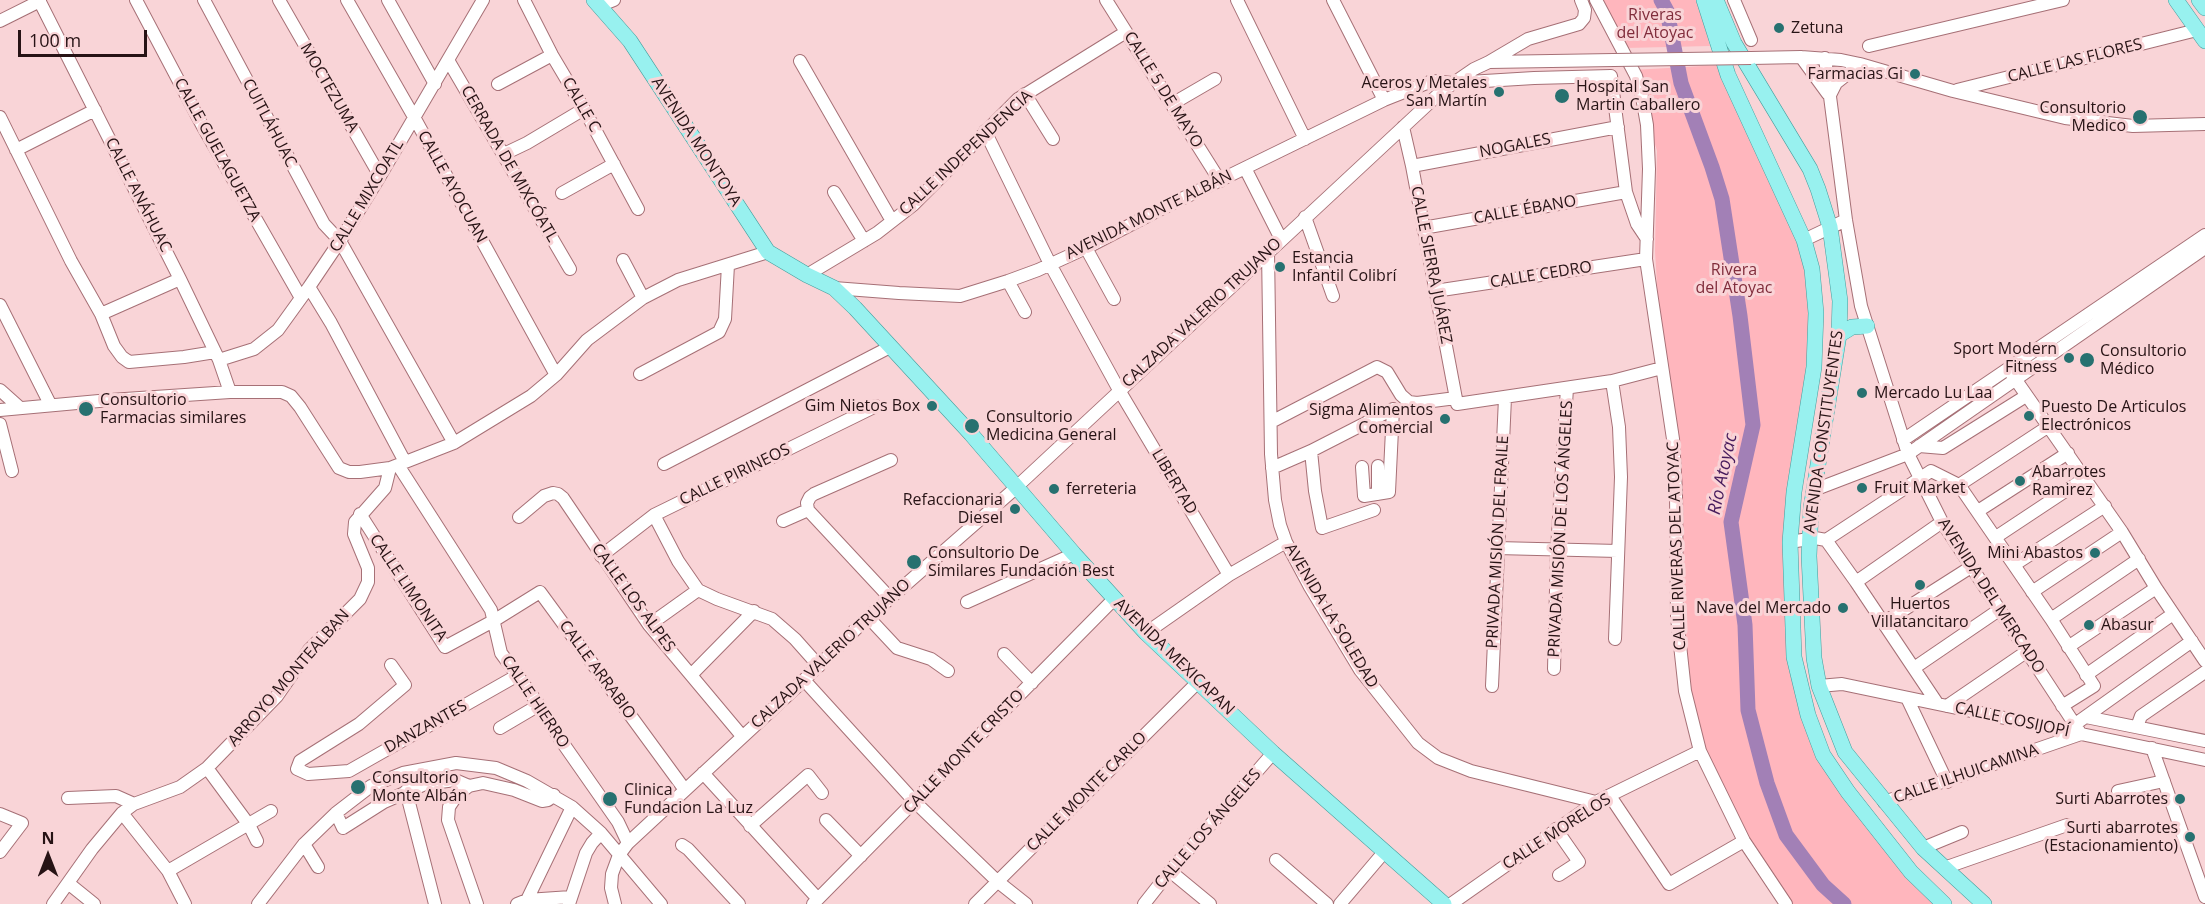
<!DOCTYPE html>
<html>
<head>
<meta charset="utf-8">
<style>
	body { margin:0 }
	#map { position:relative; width:2205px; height:904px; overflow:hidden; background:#f9d4d7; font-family:"Open Sans",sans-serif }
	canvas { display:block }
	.north { position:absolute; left:18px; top:826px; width:60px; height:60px; -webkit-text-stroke:4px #f9d4d7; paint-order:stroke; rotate:0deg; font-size:16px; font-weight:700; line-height:24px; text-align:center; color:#271315 }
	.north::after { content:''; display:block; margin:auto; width:21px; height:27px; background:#271315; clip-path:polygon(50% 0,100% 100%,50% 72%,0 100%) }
	.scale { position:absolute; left:18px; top:30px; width:129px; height:27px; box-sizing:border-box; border:3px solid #271315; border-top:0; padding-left:8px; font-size:18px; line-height:21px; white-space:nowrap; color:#271315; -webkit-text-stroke:4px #f9d4d7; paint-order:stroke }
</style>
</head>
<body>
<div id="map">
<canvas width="2205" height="904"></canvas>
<div class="north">N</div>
<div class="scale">100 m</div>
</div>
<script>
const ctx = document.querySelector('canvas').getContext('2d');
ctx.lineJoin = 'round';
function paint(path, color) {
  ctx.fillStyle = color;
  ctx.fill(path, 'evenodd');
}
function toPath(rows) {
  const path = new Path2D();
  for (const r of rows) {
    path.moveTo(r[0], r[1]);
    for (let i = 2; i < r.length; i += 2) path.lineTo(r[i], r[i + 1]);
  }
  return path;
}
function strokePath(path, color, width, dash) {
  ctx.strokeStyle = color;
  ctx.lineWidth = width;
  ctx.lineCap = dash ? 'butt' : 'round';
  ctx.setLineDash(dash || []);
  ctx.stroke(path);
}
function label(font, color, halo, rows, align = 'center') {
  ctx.font = font + ' "Open Sans",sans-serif';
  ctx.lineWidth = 6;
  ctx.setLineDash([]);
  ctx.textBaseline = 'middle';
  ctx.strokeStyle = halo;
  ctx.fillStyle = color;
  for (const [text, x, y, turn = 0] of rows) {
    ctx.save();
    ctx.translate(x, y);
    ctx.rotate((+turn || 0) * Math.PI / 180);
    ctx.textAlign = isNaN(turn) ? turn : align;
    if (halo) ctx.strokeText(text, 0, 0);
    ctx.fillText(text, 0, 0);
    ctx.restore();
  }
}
paint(toPath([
	[1600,0,1697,0,1710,46,1626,48],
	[1720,65,1804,240,1814,367,1794,492,1794,657,1823,755,1946,904,1786,904,1744,841,1700,751,1679,647,1676,492,1662,367,1655,251,1657,151,1633,70]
]), '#ffb6bd');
strokePath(toPath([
	[1661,0,1667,11,1681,83,1712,167,1722,199,1740,316,1753,425,1731,522,1745,625,1748,710,1767,783,1786,835,1823,885,1844,904]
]), '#a280b6', 15);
const minor = toPath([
	[39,0,180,279,219,360,230,392],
	[136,0,202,125,301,298],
	[204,0,324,224,340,241,454,443],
	[279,0,380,176],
	[347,0,414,117,556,375],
	[388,0,435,84],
	[524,0,552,55,584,109,638,209],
	[1106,0,1220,181],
	[1237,0,1305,139],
	[1333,0,1384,100],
	[1596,0,1636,76,1642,97,1647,125,1649,169,1646,259,1673,439,1676,492,1677,617,1685,691,1700,751,1744,841,1786,904],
	[1734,0,1751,40],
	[599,6,614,0],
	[0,21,40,1],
	[1869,46,2063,0],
	[1801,57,1828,94],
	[1751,58,1801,57,1841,60,1860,64,1953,91,2065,118,2133,126,2205,124],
	[1825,58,1846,220,1861,306,1908,454,1942,522,2081,734,1884,802],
	[448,60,570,269],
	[800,61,892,221],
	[1489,62,1528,39,1579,24,1584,18,1585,10,1581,0],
	[498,84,552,55],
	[1957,90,2197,30],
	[1025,94,1053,139],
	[1830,95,1836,83,1860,64],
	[1172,104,1215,79],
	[0,117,71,261,101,314,114,346,122,357,129,362,184,357,215,352],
	[1403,127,1412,166,1457,404,1612,381,1662,368],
	[985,131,1050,264,1119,390,1229,575],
	[16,150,95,110],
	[504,154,527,143,584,109],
	[1412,166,1618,127],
	[1245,168,1281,239],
	[834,192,864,241],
	[562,193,614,164],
	[1305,217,1333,296],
	[1423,228,1626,192],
	[1804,240,1846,220],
	[1086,248,1114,299],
	[1268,251,1271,454,1275,500,1280,525,1286,542,1310,587,1360,670,1418,743,1438,758,1471,771,1596,802],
	[623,260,643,298],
	[807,275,877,233,913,205,1018,99,1126,32],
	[1008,281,1025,312],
	[309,287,331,323,405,462],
	[834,288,899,293,960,296,1008,281,1038,270,1086,248,1157,211,1384,100,1432,81,1452,83,1534,78,1611,76,1626,192,1637,224,1647,239],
	[1435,291,1646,259],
	[0,305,50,404],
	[101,314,180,279],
	[219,360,254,349,278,330,309,287,340,241,380,176,483,0],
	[2011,373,2122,532,2156,588,2205,661],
	[640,374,719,332,725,319,728,265],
	[1612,381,1619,427,1621,477,1615,639],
	[0,390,19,407],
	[0,410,110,400,230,392,282,392,291,396,300,407,339,468,349,472,360,472,390,468,454,443,531,396,556,375,587,340,643,298,678,280,768,252],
	[1271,422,1377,367,1387,372,1401,395,1409,402,1417,403,1456,398],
	[0,424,12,471],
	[1903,440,2205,235],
	[1919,446,1943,448,2026,396],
	[1311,451,1315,491,1322,528,1374,510],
	[664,464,890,347],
	[398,465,491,610,501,653,539,705,560,739,618,822,628,843],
	[1378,466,1378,494],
	[1272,468,1311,451,1393,409,1389,492,1364,496,1362,467],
	[1959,485,2049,426],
	[1814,490,1908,454,2205,248],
	[808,510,890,598],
	[808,510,807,503,810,497,814,494,891,460],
	[1978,511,2068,453],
	[360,514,445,647,495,620,540,592,685,790],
	[654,515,678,561,698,590,717,599,772,619,795,639,819,666],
	[519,517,544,496,553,493,558,494,563,498,649,625,742,736],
	[783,521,808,510],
	[1996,537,2085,478],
	[1826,540,1931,471,1959,485,2051,619,2094,686,2062,706],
	[1790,542,1815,538,1826,540,1856,582,1937,703],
	[1497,548,1618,551],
	[601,556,654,515,876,406],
	[2014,565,2105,506],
	[1856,582,1942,522],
	[2032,592,2122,532],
	[967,602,1074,554],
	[868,617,897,648,931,659,948,671],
	[2051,619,2139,559],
	[1883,623,1971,567],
	[649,625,698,590],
	[1146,633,1229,575,1286,542],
	[2068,647,2156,588],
	[1004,654,1032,683],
	[391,665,405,685,359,724,300,761,297,769,308,774,349,771,518,675],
	[1914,668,1999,610],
	[1554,669,1557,550,1567,388],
	[691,675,754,611],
	[2086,675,2173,614],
	[804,680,915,802,997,881,1026,904],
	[1492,686,1505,398],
	[1819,686,1842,684,2205,760],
	[1907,698,1947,782],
	[1947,706,2026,652],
	[2086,717,2205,741],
	[2074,725,2192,641],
	[2137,727,2141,716,2205,672],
	[500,728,539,705],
	[2152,748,2205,897],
	[207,768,249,825,257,841],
	[703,773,818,899],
	[406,791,435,904],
	[2118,791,2164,781],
	[1610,796,1669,884,1744,841],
	[68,798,116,796,134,804],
	[122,813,168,871,185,904],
	[336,813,343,828,384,802,425,784,455,780,469,786],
	[0,814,22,823,0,852],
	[826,820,861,856],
	[750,826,808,775,822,793],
	[1556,829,1579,862,1559,875],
	[304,844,318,867],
	[682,845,688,849,739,904],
	[1923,848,1962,832],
	[1276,860,1327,904],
	[1944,868,2067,825],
	[168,871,271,811],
	[1170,871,1210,904],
	[68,883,94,904],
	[527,900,572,807],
	[53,904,92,849,122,813,134,804,180,787,207,768,277,696,309,650,360,599,368,582,368,568,354,534,355,522,385,488,390,468],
	[258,904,304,844,336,813,371,786,403,773,456,763,496,768,527,781,572,807,601,833,661,904],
	[477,904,448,820,449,807,457,795,469,786,483,783,514,790,542,801,548,800,554,795],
	[517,904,527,900,571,897],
	[569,904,586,853,592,843,601,833],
	[615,904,611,888,612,874,619,855,628,843,804,680,863,622,1010,493,1442,91,1474,69,1489,62,1614,60],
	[813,904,1114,599],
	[975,904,1199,681],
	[1144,904,1170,871,1273,753],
	[1340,904,1385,851],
	[1451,904,1596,802,1700,751]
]);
const major = toPath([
	[594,0,630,41,768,252,807,275,834,288,855,308,971,434,1074,554,1146,633,1273,753,1444,904],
	[1704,0,1728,75,1804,240,1812,269,1816,313,1814,367,1794,492,1790,542,1794,657,1808,715,1823,755,1848,792,1911,872,1944,904],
	[1716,0,1734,43,1810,169,1818,189,1830,227,1840,301,1839,335,1811,508,1809,556,1814,658,1819,686,1845,752,1923,848,1984,904],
	[2176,0,2205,41],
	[2199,0,2205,8],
	[1839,335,1852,327,1867,326]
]);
strokePath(minor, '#a67076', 14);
strokePath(major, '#449d9c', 16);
strokePath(minor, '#fff', 12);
strokePath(major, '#98f1ef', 15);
const minorBridge = toPath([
	[1614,60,1751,58]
]);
strokePath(minorBridge, '#a67076', 14, []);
strokePath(minorBridge, '#fff', 12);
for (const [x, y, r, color] of [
	[1779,28,6,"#277170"],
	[1915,74,6,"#277170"],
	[1499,92,6,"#277170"],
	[1562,96,8,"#277170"],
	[2140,117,8,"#277170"],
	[1280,267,6,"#277170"],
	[2069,358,6,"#277170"],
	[2087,360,8,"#277170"],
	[1862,393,6,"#277170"],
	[932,406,6,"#277170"],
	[86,409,8,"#277170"],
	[2029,416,6,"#277170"],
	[1445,419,6,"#277170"],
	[972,426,8,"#277170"],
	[2020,481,6,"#277170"],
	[1862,488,6,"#277170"],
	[1054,489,6,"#277170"],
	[1015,509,6,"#277170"],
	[2095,553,6,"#277170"],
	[914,562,8,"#277170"],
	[1920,585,6,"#277170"],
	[1843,608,6,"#277170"],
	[2089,625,6,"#277170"],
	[358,787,8,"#277170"],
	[610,799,8,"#277170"],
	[2180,799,6,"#277170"],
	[2190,837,6,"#277170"]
]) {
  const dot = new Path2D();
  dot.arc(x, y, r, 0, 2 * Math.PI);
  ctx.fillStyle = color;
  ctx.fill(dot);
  strokePath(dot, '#f9d4d7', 2);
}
label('16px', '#812d3c', '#f9d4d7', [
	["Riveras",1655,15],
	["del Atoyac",1655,33],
	["Rivera",1734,270],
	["del Atoyac",1734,288]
]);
label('16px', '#271315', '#f9d4d7', [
	["Zetuna",1791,28],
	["Farmacias Gi",1903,74,"right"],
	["Aceros y Metales",1487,83,"right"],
	["San Martín",1487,101,"right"],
	["Hospital San",1576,87],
	["Martin Caballero",1576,105],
	["Consultorio",2126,108,"right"],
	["Medico",2126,126,"right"],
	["Estancia",1292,258],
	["Infantil Colibrí",1292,276],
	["Sport Modern",2057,349,"right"],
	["Fitness",2057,367,"right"],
	["Consultorio",2100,351],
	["Médico",2100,369],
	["Mercado Lu Laa",1874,393],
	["Consultorio",100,400],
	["Farmacias similares",100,418],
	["Gim Nietos Box",920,406,"right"],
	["Puesto De Articulos",2041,407],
	["Electrónicos",2041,425],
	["Sigma Alimentos",1433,410,"right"],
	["Comercial",1433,428,"right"],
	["Consultorio",986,417],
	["Medicina General",986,435],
	["Abarrotes",2032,472],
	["Ramirez",2032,490],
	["Fruit Market",1874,488],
	["ferreteria",1066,489],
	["Refaccionaria",1003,500,"right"],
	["Diesel",1003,518,"right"],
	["Consultorio De",928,553],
	["Similares Fundación Best",928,571],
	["Mini Abastos",2083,553,"right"],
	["Huertos",1920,604,"center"],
	["Villatancitaro",1920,622,"center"],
	["Nave del Mercado",1831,608,"right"],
	["Abasur",2101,625],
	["Consultorio",372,778],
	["Monte Albán",372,796],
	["Clinica",624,790],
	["Fundacion La Luz",624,808],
	["Surti Abarrotes",2168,799,"right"],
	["Surti abarrotes",2178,828,"right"],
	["(Estacionamiento)",2178,846,"right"]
], 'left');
label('16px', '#271315', '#f9d4d7', [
	["CALLE LAS FLORES",2075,61,-14],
	["MOCTEZUMA",329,88,60],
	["CALLE 5 DE MAYO",1163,90,58],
	["CALLE C",581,105,60],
	["CUITLÁHUAC",269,123,62],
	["AVENIDA MONTOYA",696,142,57],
	["NOGALES",1515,146,-11],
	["CALLE GUELAGUETZA",217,150,61],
	["CALLE INDEPENDENCIA",966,153,-43],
	["CERRADA DE MIXCÓATL",509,164,60],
	["CALLE AYOCUAN",452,187,61],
	["CALLE ANÁHUAC",138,195,63],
	["CALLE MIXCOATL",367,196,-59],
	["CALLE ÉBANO",1525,210,-10],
	["AVENIDA MONTE ALBÁN",1149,215,-26],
	["CALLE SIERRA JUÁREZ",1431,265,79],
	["CALLE CEDRO",1541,275,-9],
	["CALZADA VALERIO TRUJANO",1202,313,-43],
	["AVENIDA CONSTITUYENTES",1824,432,-82],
	["CALLE PIRINEOS",735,475,-26],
	["LIBERTAD",1174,482,59],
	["PRIVADA MISIÓN DE LOS ÁNGELES",1561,529,-87],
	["PRIVADA MISIÓN DEL FRAILE",1498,542,-87],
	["CALLE RIVERAS DEL ATOYAC",1677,546,-92],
	["CALLE LIMONITA",408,588,56],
	["AVENIDA DEL MERCADO",1991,596,57],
	["CALLE LOS ALPES",633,598,54],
	["AVENIDA LA SOLEDAD",1331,616,59],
	["CALZADA VALERIO TRUJANO",831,654,-43],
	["AVENIDA MEXICAPAN",1174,657,44],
	["CALLE ARRABIO",597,670,54],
	["ARROYO MONTEALBAN",289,678,-49],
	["CALLE HIERRO",535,702,56],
	["CALLE COSIJOPÍ",2012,720,12],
	["DANZANTES",426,727,-29],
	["CALLE MONTE CRISTO",964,752,-46],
	["CALLE ILHUICAMINA",1966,774,-19],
	["CALLE MONTE CARLO",1087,792,-45],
	["CALLE LOS ÁNGELES",1208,829,-49],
	["CALLE MORELOS",1557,832,-33]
]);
label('italic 18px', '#471b5c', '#f9d4d7', [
	["Río Atoyac",1723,474,-78]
]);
</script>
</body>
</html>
